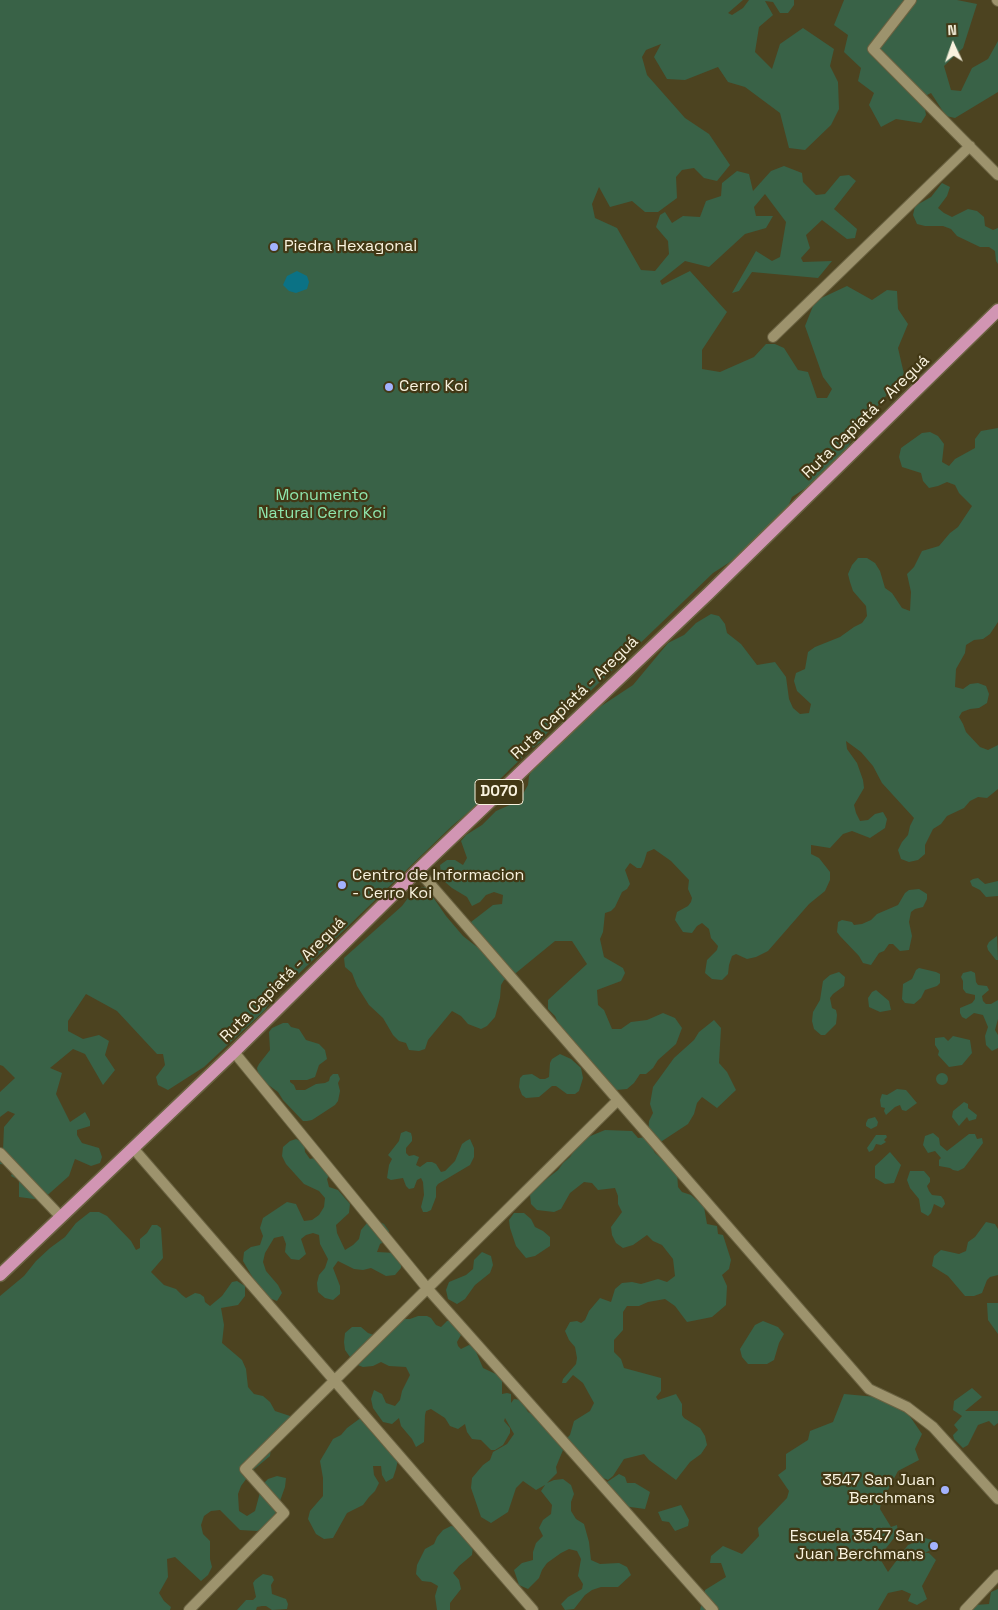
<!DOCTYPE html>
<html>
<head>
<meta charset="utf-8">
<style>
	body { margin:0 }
	#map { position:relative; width:998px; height:1610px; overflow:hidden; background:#4c4320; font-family:"Space Grotesk",sans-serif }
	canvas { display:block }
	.north { position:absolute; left:928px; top:20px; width:50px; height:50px; -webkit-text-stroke:4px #423815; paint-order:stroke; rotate:357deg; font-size:14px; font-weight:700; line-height:20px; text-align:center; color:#f9f3df }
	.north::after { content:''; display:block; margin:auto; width:18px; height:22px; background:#f9f3df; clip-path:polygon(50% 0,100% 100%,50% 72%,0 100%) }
</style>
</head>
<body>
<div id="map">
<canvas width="998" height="1610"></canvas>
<div class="north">N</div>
</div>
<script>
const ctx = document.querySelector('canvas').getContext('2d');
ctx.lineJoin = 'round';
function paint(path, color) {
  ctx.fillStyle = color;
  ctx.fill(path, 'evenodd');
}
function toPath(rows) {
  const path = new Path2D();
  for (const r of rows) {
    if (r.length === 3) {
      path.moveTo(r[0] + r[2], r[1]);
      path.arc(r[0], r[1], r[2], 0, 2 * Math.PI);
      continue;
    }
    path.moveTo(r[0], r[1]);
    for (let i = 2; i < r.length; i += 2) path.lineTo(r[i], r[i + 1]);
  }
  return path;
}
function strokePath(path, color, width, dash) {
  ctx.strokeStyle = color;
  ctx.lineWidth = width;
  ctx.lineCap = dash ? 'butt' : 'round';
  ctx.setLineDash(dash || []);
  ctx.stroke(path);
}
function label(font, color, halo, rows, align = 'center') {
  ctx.font = font + ' "Space Grotesk",sans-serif';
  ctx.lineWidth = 4.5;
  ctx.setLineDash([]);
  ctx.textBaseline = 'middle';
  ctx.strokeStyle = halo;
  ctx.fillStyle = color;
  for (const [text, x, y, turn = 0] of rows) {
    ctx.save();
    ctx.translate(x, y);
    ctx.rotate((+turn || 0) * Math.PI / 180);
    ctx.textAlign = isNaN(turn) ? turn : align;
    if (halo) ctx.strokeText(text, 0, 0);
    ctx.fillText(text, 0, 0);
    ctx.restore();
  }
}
paint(toPath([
	[0,0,743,0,728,13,732,15,743,8,749,0,794,0,794,5,788,13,780,13,773,2,765,1,773,15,759,27,755,52,772,69,780,44,803,28,834,49,830,66,838,82,839,109,831,125,805,150,789,148,780,113,745,87,728,82,718,67,685,80,667,79,654,57,661,44,646,50,642,57,647,75,685,118,709,134,730,165,717,181,704,178,694,168,682,170,676,177,677,198,658,212,645,212,632,201,610,207,599,187,592,204,595,218,617,228,641,270,655,271,669,254,668,241,656,227,660,215,665,212,672,223,683,216,700,217,706,201,721,196,722,183,737,171,749,174,753,191,771,171,784,166,802,173,803,182,816,195,825,194,840,176,849,175,856,181,834,209,857,229,855,238,847,239,822,220,806,235,810,248,801,258,803,262,832,261,818,278,752,272,739,291,732,293,756,251,772,261,780,257,786,222,765,194,754,207,756,216,773,216,766,228,745,234,709,267,685,261,660,281,662,285,690,271,727,312,702,350,702,369,720,372,754,357,766,344,775,344,784,348,798,370,808,372,817,398,827,398,832,389,823,377,805,326,815,301,847,286,872,300,887,290,897,291,898,309,908,324,898,348,904,374,852,437,846,454,823,477,792,497,778,531,713,573,547,733,541,742,531,749,500,779,497,788,452,826,286,986,282,981,265,1010,204,1067,168,1090,158,1085,156,1077,165,1065,163,1054,157,1054,117,1011,86,994,68,1021,68,1031,83,1039,99,1035,109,1041,105,1055,115,1070,103,1085,85,1054,73,1049,50,1068,62,1073,56,1094,70,1122,85,1112,90,1121,90,1126,77,1130,77,1135,82,1143,99,1148,102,1157,100,1163,91,1166,75,1159,69,1176,42,1200,19,1197,19,1180,11,1176,15,1166,0,1164,0,1153,3,1150,4,1127,15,1114,8,1111,0,1117,0,1092,15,1078,3,1066,0,1065],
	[844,0,957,0,977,4,963,48,944,66,951,90,961,91,972,68,988,59,998,41,998,92,955,118,946,116,931,93,923,97,926,115,921,123,896,119,881,127,869,105,874,93,858,81,861,68,844,52,848,35,834,25],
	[942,183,950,187,947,196,938,208,944,213,952,217,968,209,977,211,984,217,985,226,993,230,998,228,998,264,996,261,995,251,989,247,980,247,957,236,951,229,943,226,925,226,917,224,913,215,915,206,931,197],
	[998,428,998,622,990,634,983,639,974,640,966,645,965,653,956,669,955,687,963,689,970,684,978,683,986,686,989,694,987,703,979,708,970,709,962,712,959,717,963,724,966,732,980,747,988,750,998,745,998,789,987,798,978,797,970,801,964,808,947,816,941,824,933,829,925,845,925,854,918,860,909,862,901,859,898,850,902,842,908,835,910,826,914,818,882,783,873,766,861,752,846,741,847,749,857,763,863,780,864,788,854,805,856,813,860,821,868,820,875,814,883,812,887,819,885,828,870,838,852,831,843,834,830,848,811,845,811,854,819,858,830,872,830,880,825,891,809,904,768,951,756,957,747,959,736,954,732,956,729,965,728,974,722,980,712,979,705,973,707,960,717,950,718,946,711,938,709,929,702,923,697,926,692,933,683,932,675,920,677,912,688,906,691,902,692,898,688,889,689,880,671,861,654,849,647,852,644,862,641,868,637,868,630,863,625,870,630,884,627,889,622,892,615,907,611,911,605,913,603,932,600,939,604,957,623,968,625,973,621,981,597,990,598,1005,604,1010,612,1029,621,1029,631,1022,647,1020,663,1013,675,1018,682,1028,676,1044,658,1060,653,1068,646,1074,640,1074,634,1083,627,1089,616,1090,579,1051,571,1038,562,1032,555,1016,548,1009,548,1000,587,964,572,941,555,941,511,977,504,980,501,985,500,998,495,1017,487,1026,481,1029,468,1024,461,1016,452,1011,428,1040,425,1049,419,1051,409,1050,406,1043,399,1041,393,1035,383,1018,369,1005,357,986,352,973,345,967,344,958,402,906,408,898,420,888,426,887,446,916,463,936,477,947,479,939,474,931,471,922,493,905,502,904,503,895,494,892,486,895,480,902,472,906,467,897,452,888,445,882,441,874,440,865,447,860,455,860,463,865,467,858,461,841,466,835,482,825,496,811,519,801,528,785,529,776,533,768,580,720,633,685,668,643,684,635,696,623,711,614,719,616,725,624,727,633,741,644,757,665,775,662,786,677,789,699,793,708,800,714,809,713,811,704,797,691,794,681,796,673,805,669,808,652,815,647,840,637,854,627,862,623,867,616,866,606,853,591,850,582,848,574,852,565,858,558,867,558,875,563,880,571,885,588,892,593,902,608,910,611,911,592,907,574,914,567,922,551,939,546,950,533,958,527,972,506,959,493,955,485,947,482,938,486,929,488,923,481,921,473,902,467,899,457,901,448,922,433,930,432,938,436,944,444,942,462,949,466,955,459,975,448,975,439,981,431],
	[978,878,985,884,998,881,998,896,986,897,980,890,972,886,970,881,973,879],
	[919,889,927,894,927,899,923,907,915,909,911,912,909,922,912,936,909,950,900,951,893,944,889,944,884,951,879,953,871,965,863,963,859,956,840,936,837,932,838,922,842,920,852,922,854,925,862,924,871,920,877,914,898,905,905,893,909,890],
	[997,936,998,960,996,960,988,950,987,946,989,942],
	[919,968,936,972,940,974,940,983,937,986,925,990,921,998,914,1004,905,1003,902,999,903,984,912,979,916,970],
	[971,971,975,973,976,982,978,985,987,986,989,990,982,996,983,1001,986,1004,991,1004,998,1000,998,1019,995,1030,998,1035,998,1048,992,1051,986,1045,985,1036,988,1027,983,1015,974,1013,966,1019,962,1017,960,1013,960,1008,972,1003,975,999,975,995,966,993,963,989,963,981,961,977,963,973],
	[839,972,845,977,844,986,833,994,830,998,832,1008,836,1010,837,1015,836,1024,825,1035,821,1035,814,1029,812,1021,813,1012,820,1000,823,981,830,975],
	[876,990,889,1001,891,1010,880,1012,869,1007,868,998,872,992],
	[714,1020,721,1028,719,1063,727,1072,736,1090,717,1108,702,1097,697,1103,694,1114,688,1124,656,1145,651,1146,655,1153,677,1172,678,1187,682,1192,691,1195,704,1207,707,1224,717,1226,718,1234,723,1235,731,1260,729,1269,722,1275,727,1286,726,1305,712,1317,687,1322,675,1306,665,1299,648,1302,639,1306,627,1306,623,1312,623,1330,614,1340,614,1352,621,1359,624,1368,661,1378,661,1391,656,1397,658,1400,676,1394,682,1404,682,1415,684,1418,700,1428,705,1436,707,1445,701,1454,690,1462,676,1480,649,1460,644,1454,624,1459,613,1476,608,1480,596,1475,583,1462,566,1454,564,1441,570,1435,574,1421,590,1411,594,1403,583,1383,573,1375,566,1383,562,1383,563,1379,576,1364,577,1358,575,1347,569,1340,565,1331,570,1322,577,1321,581,1323,585,1320,589,1311,600,1298,611,1302,615,1289,622,1283,632,1282,641,1284,658,1279,667,1282,675,1276,673,1259,662,1245,653,1241,647,1235,633,1245,623,1248,616,1243,612,1235,611,1227,622,1212,618,1204,618,1196,615,1188,598,1190,592,1183,584,1182,570,1193,561,1209,554,1212,537,1210,531,1204,530,1195,535,1188,558,1170,563,1163,570,1157,580,1141,588,1137,605,1130,632,1131,638,1138,648,1137,649,1121,653,1113,650,1104,653,1087,674,1058,694,1040,699,1032],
	[283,1023,288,1023,291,1027,299,1029,306,1040,319,1044,325,1050,327,1059,319,1065,315,1077,307,1080,290,1080,290,1082,294,1085,296,1090,305,1090,316,1084,325,1083,329,1081,330,1077,333,1074,338,1074,340,1079,338,1083,340,1091,338,1101,335,1105,312,1120,307,1121,303,1121,283,1100,278,1092,267,1084,258,1073,257,1068,259,1064,270,1050,269,1032,272,1028],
	[953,1036,970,1040,972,1053,962,1065,949,1067,938,1055,939,1051,935,1045,935,1038,944,1037,948,1041],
	[560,1054,571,1059,581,1068,583,1078,579,1091,575,1094,567,1094,556,1086,552,1086,539,1097,526,1098,522,1095,519,1087,520,1078,523,1075,532,1074,540,1079,545,1079,549,1077,550,1063,552,1059],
	[942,1079,6],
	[897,1089,906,1090,917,1103,906,1111,902,1110,900,1105,895,1107,886,1115,884,1111,885,1108,881,1107,880,1100,882,1094,887,1095],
	[964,1102,968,1104,968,1108,977,1115,976,1119,969,1121,967,1117,959,1126,952,1117,953,1111],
	[875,1117,878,1122,877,1126,871,1129,866,1126,866,1123,868,1119],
	[406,1131,411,1133,412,1137,412,1141,406,1148,406,1153,409,1156,414,1155,419,1157,416,1165,420,1167,427,1162,432,1162,436,1164,441,1172,445,1171,455,1161,462,1144,466,1141,470,1139,474,1148,474,1157,470,1165,438,1184,436,1187,436,1197,431,1210,427,1212,423,1212,421,1207,424,1195,423,1182,421,1178,417,1180,414,1188,409,1189,406,1186,403,1178,391,1180,387,1178,389,1165,392,1159,388,1155,399,1141,401,1133],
	[933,1133,939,1138,940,1145,947,1151,969,1134,975,1134,977,1139,982,1138,983,1143,964,1168,958,1171,953,1170,950,1168,939,1166,939,1160,941,1158,935,1151,928,1153,923,1145,925,1136],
	[876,1135,886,1135,887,1137,884,1140,886,1142,881,1145,876,1144,873,1150,869,1152,867,1148],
	[296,1139,304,1143,305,1152,310,1159,319,1157,332,1171,327,1179,329,1187,338,1190,350,1204,349,1213,336,1225,337,1233,345,1250,353,1245,359,1239,361,1230,367,1223,376,1220,384,1224,389,1231,388,1240,380,1244,377,1252,396,1253,402,1259,401,1268,395,1275,386,1276,371,1268,363,1270,354,1269,338,1261,333,1268,340,1286,340,1294,333,1300,325,1298,318,1292,317,1283,319,1275,325,1268,328,1259,320,1244,319,1235,313,1233,306,1235,301,1239,306,1254,299,1260,291,1259,285,1252,286,1244,283,1236,274,1238,265,1253,263,1262,266,1271,278,1285,282,1293,277,1301,269,1298,257,1285,243,1261,244,1252,251,1247,260,1245,263,1236,260,1228,263,1218,287,1202,296,1204,304,1221,312,1220,319,1215,324,1207,325,1198,319,1191,304,1184,286,1164,282,1156,283,1147,290,1141],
	[890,1152,901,1165,894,1183,885,1184,875,1178,875,1166],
	[910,1171,924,1171,930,1178,930,1182,927,1186,929,1191,932,1195,941,1196,944,1200,945,1204,942,1208,934,1204,931,1213,928,1216,921,1212,919,1199,910,1188,907,1180],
	[90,1212,99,1212,107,1216,131,1241,136,1250,140,1248,140,1239,147,1233,152,1225,157,1225,161,1228,163,1258,151,1272,164,1285,176,1289,182,1295,186,1298,195,1293,200,1294,204,1297,205,1302,210,1306,222,1296,232,1282,237,1281,245,1286,245,1296,238,1305,221,1308,224,1325,222,1343,242,1360,246,1369,248,1387,254,1394,263,1396,270,1402,275,1411,293,1417,272,1441,270,1456,252,1471,241,1486,238,1494,239,1511,247,1516,255,1511,262,1485,268,1479,277,1476,286,1478,285,1487,276,1512,266,1527,257,1531,240,1530,220,1510,211,1511,204,1516,201,1525,203,1534,210,1541,210,1559,212,1567,208,1575,201,1581,175,1557,167,1559,168,1577,159,1593,164,1601,171,1607,170,1610,0,1610,0,1296,24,1276,36,1261,50,1248,65,1237,76,1223],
	[514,1213,524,1213,531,1219,535,1227,543,1231,550,1237,550,1246,535,1256,526,1258,516,1246,510,1228,509,1220],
	[986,1222,995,1224,998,1229,998,1275,990,1277,987,1280,982,1293,974,1296,965,1296,948,1276,932,1266,934,1256,941,1250,959,1254,966,1251,968,1242,975,1237],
	[482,1252,491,1256,493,1265,490,1273,475,1285,465,1299,457,1304,448,1299,446,1290,449,1282,466,1275,473,1269,474,1260],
	[987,1303,998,1303,998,1334,988,1320],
	[418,1316,427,1316,431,1318,436,1325,441,1327,447,1321,452,1320,462,1333,457,1342,458,1346,461,1349,469,1345,474,1347,483,1368,500,1376,502,1380,502,1394,507,1393,511,1394,511,1403,514,1399,521,1400,528,1412,539,1418,563,1450,556,1467,557,1473,547,1483,554,1480,563,1479,571,1485,574,1494,571,1502,571,1511,576,1519,584,1524,589,1542,591,1560,600,1564,619,1563,627,1567,631,1575,618,1587,601,1587,592,1590,585,1595,574,1609,565,1610,561,1604,568,1597,582,1589,583,1584,578,1576,581,1559,577,1551,569,1549,561,1553,547,1563,542,1570,539,1578,528,1589,519,1585,514,1570,522,1563,533,1560,533,1552,536,1543,543,1536,539,1528,543,1520,551,1514,552,1505,541,1491,545,1485,536,1490,523,1481,516,1488,508,1512,491,1523,481,1517,471,1488,472,1478,483,1465,490,1460,493,1452,507,1444,514,1434,505,1418,504,1421,510,1428,510,1433,503,1445,495,1450,491,1450,481,1440,472,1439,467,1432,465,1424,458,1429,450,1426,445,1418,431,1409,426,1411,425,1415,424,1442,416,1447,412,1439,401,1426,399,1418,392,1424,383,1422,373,1408,371,1399,374,1390,382,1394,386,1403,395,1406,400,1400,402,1391,410,1375,406,1367,389,1366,381,1362,373,1366,363,1367,355,1364,345,1350,344,1342,345,1333,352,1327,361,1327,368,1333,377,1336,401,1319,410,1319],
	[763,1321,778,1327,784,1334,779,1343,774,1360,767,1364,748,1364,742,1357,740,1349,755,1325],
	[972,1388,982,1397,965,1411,998,1411,998,1423,994,1426,989,1421,978,1425,968,1445,963,1448,954,1439,953,1435,958,1430,954,1425,962,1416,953,1410,954,1401],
	[844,1394,898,1399,922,1434,915,1449,919,1460,898,1471,881,1503,880,1509,891,1527,897,1525,898,1533,879,1557,888,1572,908,1545,925,1538,936,1541,936,1547,925,1553,929,1553,936,1560,922,1586,927,1599,917,1605,908,1601,911,1594,902,1590,888,1593,878,1610,700,1610,705,1590,726,1577,721,1563,710,1563,711,1556,723,1546,742,1554,759,1536,758,1528,787,1498,789,1491,778,1475,786,1469,786,1454,808,1440,810,1431,833,1422],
	[362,1417,362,1422,371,1424,398,1460,396,1469,393,1478,386,1482,382,1475,381,1466,373,1466,374,1475,379,1483,375,1491,369,1497,363,1505,347,1513,333,1538,324,1539,316,1534,308,1519,310,1511,323,1496,323,1478,320,1461,333,1439,341,1435,347,1428],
	[619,1474,625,1477,627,1483,635,1483,650,1492,645,1509,623,1506,604,1484],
	[681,1505,689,1520,688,1526,675,1531,669,1522,662,1521,658,1512],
	[451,1526,460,1528,474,1537,472,1555,459,1566,453,1573,459,1580,461,1589,450,1603,450,1610,437,1610,435,1596,438,1586,431,1582,422,1581,416,1574,417,1565,425,1549,434,1544,437,1537,443,1530],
	[263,1574,272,1576,274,1580,271,1585,272,1594,286,1599,288,1604,287,1609,272,1610,266,1606,262,1606,257,1607,256,1610,237,1610,246,1600,253,1600,256,1597,253,1583,255,1580],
	[998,1589,998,1610,970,1610,975,1605,989,1604,991,1592]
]), '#396247');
paint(toPath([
	[297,271,307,276,309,282,307,289,296,293,289,291,283,285,287,276]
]), '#0b7285');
const street = toPath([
	[911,0,873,49,998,175],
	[997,0,998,1],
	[773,337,970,146],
	[418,870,869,1389,907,1407,933,1427,998,1499],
	[234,1052,427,1288,713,1610],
	[133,1148,533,1610],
	[0,1153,61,1217],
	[189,1610,284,1513,245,1469,618,1100],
	[965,1610,998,1575]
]);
const primary = toPath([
	[0,1275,234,1052,418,870,709,593,998,310]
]);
strokePath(street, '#6a6241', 12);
strokePath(primary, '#6a6241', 15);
strokePath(street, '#9d936d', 10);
strokePath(primary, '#d195b3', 12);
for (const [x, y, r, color] of [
	[274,247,5,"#a3b2fd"],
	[389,387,5,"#a3b2fd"],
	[342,885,5,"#a3b2fd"],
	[945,1490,5,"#a3b2fd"],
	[934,1546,5,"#a3b2fd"]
]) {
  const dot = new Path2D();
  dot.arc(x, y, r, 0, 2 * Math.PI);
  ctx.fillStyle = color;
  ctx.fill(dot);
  strokePath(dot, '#423815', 2);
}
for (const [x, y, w] of [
	[499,792,48]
]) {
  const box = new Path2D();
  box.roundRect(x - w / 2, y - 12.5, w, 25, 4);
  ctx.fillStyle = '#423815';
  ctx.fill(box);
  strokePath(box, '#f9f3df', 1);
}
label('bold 15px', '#f9f3df', null, [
	["D070",499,792]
]);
label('16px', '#f9f3df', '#423815', [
	["Piedra Hexagonal",284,247],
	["Cerro Koi",399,387],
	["Centro de Informacion",352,876],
	["- Cerro Koi",352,894],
	["3547 San Juan",935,1481,"right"],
	["Berchmans",935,1499,"right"],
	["Escuela 3547 San",924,1537,"right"],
	["Juan Berchmans",924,1555,"right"]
], 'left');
label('16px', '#f9f3df', '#423815', [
	["Ruta Capiatá - Areguá",866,417,-44],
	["Ruta Capiatá - Areguá",575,698,-44],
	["Ruta Capiatá - Areguá",283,980,-45]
]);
label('16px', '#8ee6ad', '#423815', [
	["Monumento",322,496],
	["Natural Cerro Koi",322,514]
]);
</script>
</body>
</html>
